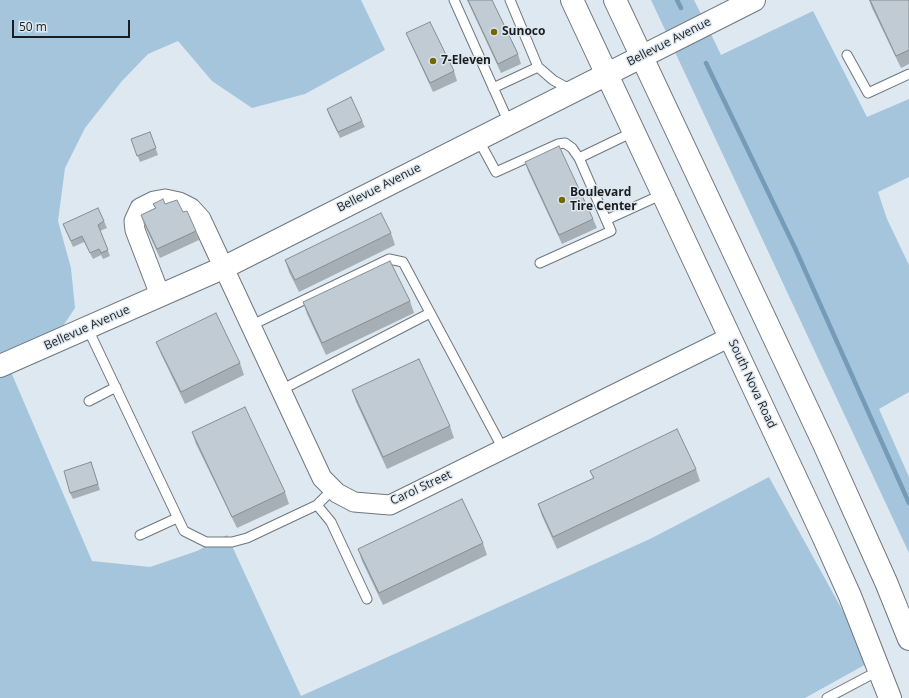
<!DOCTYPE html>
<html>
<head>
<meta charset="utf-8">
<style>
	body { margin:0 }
	#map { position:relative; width:909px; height:698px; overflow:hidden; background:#dee8f0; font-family:"Open Sans",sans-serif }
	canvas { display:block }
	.scale { position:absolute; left:12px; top:20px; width:118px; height:18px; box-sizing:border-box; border:2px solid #1b1e21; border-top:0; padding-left:5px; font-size:12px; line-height:14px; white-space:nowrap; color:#1b1e21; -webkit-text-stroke:3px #dee8f0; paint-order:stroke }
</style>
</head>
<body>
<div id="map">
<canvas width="909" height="698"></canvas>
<div class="scale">50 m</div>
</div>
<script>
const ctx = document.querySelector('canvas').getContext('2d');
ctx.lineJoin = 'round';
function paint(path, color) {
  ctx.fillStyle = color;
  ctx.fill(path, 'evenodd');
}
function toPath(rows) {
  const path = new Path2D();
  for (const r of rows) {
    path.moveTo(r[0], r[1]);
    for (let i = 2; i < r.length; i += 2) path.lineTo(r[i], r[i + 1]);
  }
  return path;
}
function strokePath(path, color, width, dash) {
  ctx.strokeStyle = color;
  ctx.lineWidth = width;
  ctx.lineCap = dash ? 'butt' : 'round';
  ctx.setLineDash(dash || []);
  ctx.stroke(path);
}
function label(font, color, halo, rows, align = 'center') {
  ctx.font = font + ' "Open Sans",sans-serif';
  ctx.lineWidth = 3;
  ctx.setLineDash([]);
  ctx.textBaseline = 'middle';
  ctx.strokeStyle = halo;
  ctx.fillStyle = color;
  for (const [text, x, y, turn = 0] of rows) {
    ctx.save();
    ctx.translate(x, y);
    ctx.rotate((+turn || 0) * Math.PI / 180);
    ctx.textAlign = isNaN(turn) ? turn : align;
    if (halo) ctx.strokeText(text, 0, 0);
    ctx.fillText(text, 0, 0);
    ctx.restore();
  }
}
paint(toPath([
	[0,0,361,0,385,50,305,94,252,108,212,81,178,41,148,54,122,81,85,128,65,168,58,221,71,268,75,308,61,329,0,356],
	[651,0,694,0,702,16,667,34],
	[813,11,867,117,909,99,909,177,878,192,887,219,909,265,909,392,879,409,909,477,909,553,674,50,710,32,721,55],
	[11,372,92,561,150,567,197,551,227,535,301,696,650,539,769,477,861,644,868,663,805,698,0,698,0,376]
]), '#a5c5dd');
strokePath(toPath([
	[677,0,681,8],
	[706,63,795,248,909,503]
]), '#749cb9', 4.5);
const service = toPath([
	[454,0,509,123],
	[847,55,868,93,909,74],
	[538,67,553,80,571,90],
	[493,88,538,67,510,0],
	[478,139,496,172,558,144,565,143,572,148,579,158,611,231,540,263],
	[579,158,633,132],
	[606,220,663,194],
	[252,325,389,259,403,262,503,449],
	[87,327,184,531,206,542,232,542,247,538,317,505],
	[281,390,430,313],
	[89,401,116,387],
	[333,489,317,505,331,522,367,599],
	[140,535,177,518],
	[827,698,880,670]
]);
const minor = toPath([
	[160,295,135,230,134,221,140,208,154,201,165,199,179,202,191,208,201,219,322,478,337,493,354,502,390,505,730,337]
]);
const tertiary = toPath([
	[0,366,225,267,754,0]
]);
const primary = toPath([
	[572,0,823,536,850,596,890,698],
	[615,0,824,444,886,582,909,639]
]);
strokePath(service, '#6e777f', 11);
strokePath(minor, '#6e777f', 21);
strokePath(tertiary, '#6e777f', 24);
strokePath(primary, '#6e777f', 24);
strokePath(service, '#fff', 9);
strokePath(minor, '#fff', 19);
strokePath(tertiary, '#fff', 22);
strokePath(primary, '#fff', 22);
paint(toPath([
	[467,0,492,0,518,54,521,64,501,73],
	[869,0,909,0,909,64,901,68,872,8],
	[406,33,454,71,457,81,433,92,410,42],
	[327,109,362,121,365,127,340,138,329,115],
	[150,132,158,155,140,162,131,139],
	[525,162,593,219,597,228,562,244,528,171],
	[153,204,165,204,183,212,196,231,199,240,160,258,144,224,141,215,155,208],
	[104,221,107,228,100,231,110,256,103,259,101,255,93,259,84,242,73,247,63,224],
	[391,233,395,245,299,292,289,272,285,260],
	[410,301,414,313,326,355,307,314,303,302],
	[156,342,240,363,244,375,185,404,161,354],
	[352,390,450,426,454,438,387,469,356,402],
	[192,432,285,492,289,504,237,528,196,444],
	[91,462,100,490,73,499,70,493],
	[696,469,700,481,557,549,542,516,538,504,593,478,590,471],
	[483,543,487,555,383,605,362,561,358,549]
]), '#a6afb5');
const building = toPath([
	[468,0,492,0,518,54,498,64,468,0],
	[870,0,909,0,909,50,896,56,870,0],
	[430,22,454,71,430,83,406,33,430,22],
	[351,97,362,121,338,132,327,109,351,97],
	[150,132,156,148,137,156,131,139,150,132],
	[559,146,593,219,559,235,525,162,559,146],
	[163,199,165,204,177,200,183,212,187,211,196,231,157,249,141,215,156,208,153,204,163,199],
	[98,208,104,221,98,225,108,250,101,253,99,249,90,253,82,236,71,241,63,224,98,208],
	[381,213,391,233,295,280,285,260,381,213],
	[390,261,410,301,322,343,303,302,390,261],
	[216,313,240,363,181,392,156,342,216,313],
	[419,359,450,426,383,457,352,390,419,359],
	[245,407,285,492,232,517,192,432,245,407],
	[677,429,696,469,553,537,538,504,594,478,590,471,677,429],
	[91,462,98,484,70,493,64,471,91,462],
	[462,499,483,543,379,593,358,549,462,499]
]);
paint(building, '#c1cbd3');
strokePath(building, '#878e94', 1);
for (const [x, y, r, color] of [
	[494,32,4,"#746900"],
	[433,61,4,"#746900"],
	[562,200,4,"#746900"]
]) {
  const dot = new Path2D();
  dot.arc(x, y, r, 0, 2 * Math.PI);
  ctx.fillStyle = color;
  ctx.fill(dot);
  strokePath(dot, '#dee8f0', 1.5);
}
label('bold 12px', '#1b1e21', '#dee8f0', [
	["Sunoco",502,32],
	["7-Eleven",441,61],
	["Boulevard",570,193],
	["Tire Center",570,207]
], 'left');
label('12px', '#1b1e21', '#dee8f0', [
	["Bellevue Avenue",669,42,-27],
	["Bellevue Avenue",379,188,-27],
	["Bellevue Avenue",87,328,-24],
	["South Nova Road",752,384,65],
	["Carol Street",421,488,-25]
]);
</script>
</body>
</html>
